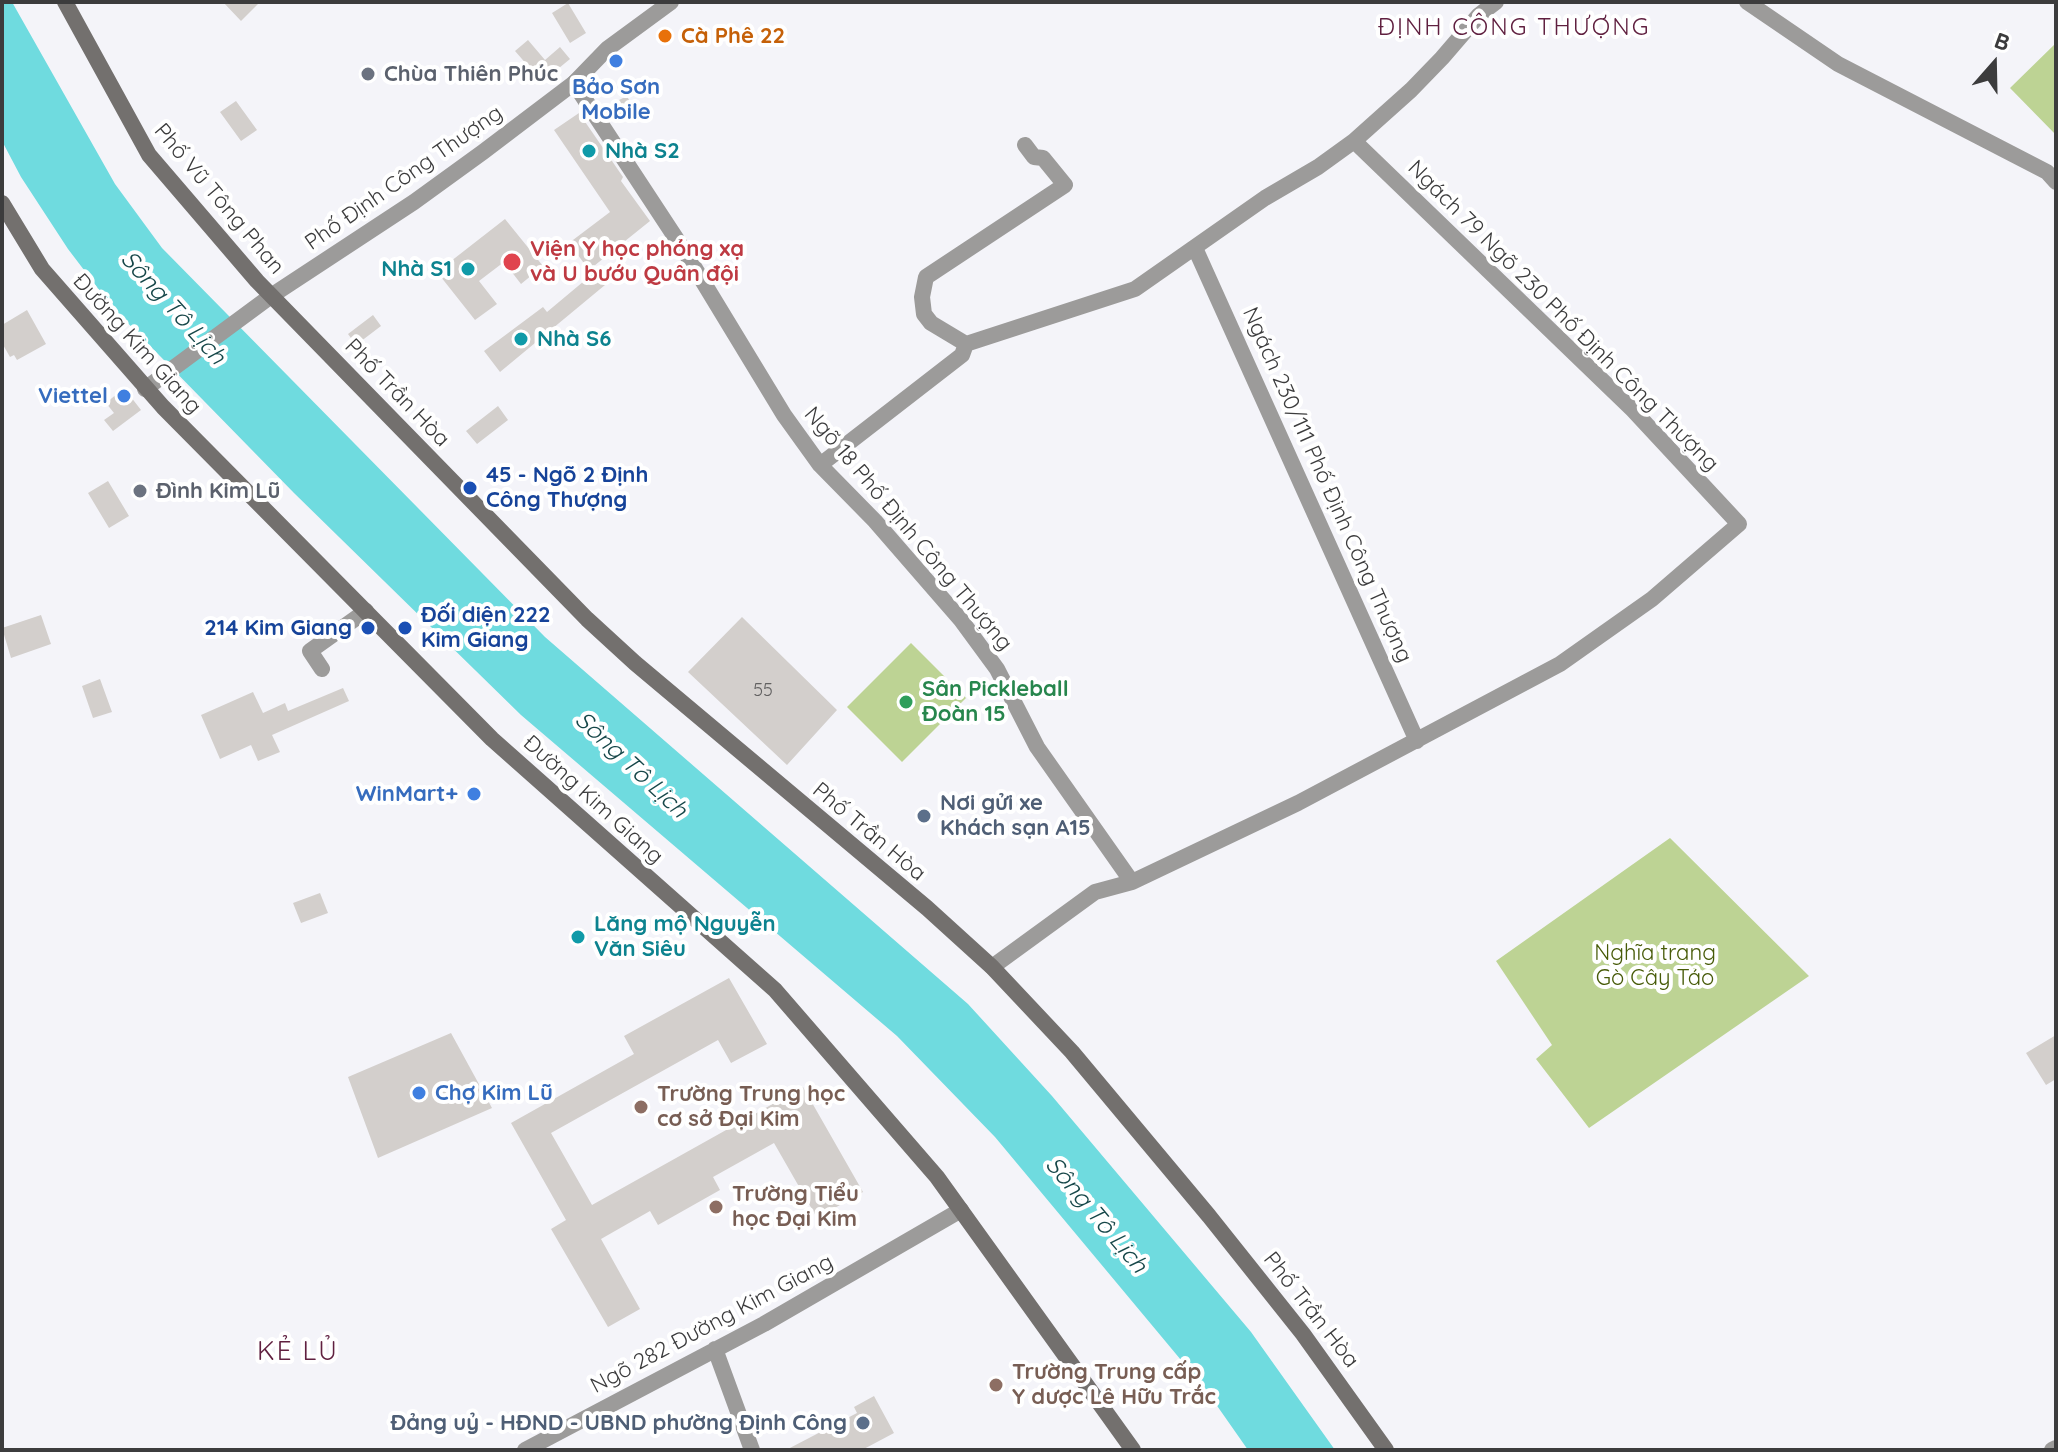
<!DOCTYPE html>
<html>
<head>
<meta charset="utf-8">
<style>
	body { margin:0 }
	#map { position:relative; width:2058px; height:1452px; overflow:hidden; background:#f4f4f9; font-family:Quicksand,sans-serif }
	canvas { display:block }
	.frame { position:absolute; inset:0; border:4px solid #3c3c3d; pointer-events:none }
	.north { position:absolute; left:1954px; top:24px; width:80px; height:80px; -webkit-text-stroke:6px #fff; paint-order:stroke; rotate:20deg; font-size:22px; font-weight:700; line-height:32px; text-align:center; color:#3c3c3d }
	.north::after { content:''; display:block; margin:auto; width:28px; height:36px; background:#3c3c3d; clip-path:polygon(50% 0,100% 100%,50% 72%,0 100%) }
</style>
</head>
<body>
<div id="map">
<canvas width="2058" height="1452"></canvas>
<div class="frame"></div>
<div class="north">B</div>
</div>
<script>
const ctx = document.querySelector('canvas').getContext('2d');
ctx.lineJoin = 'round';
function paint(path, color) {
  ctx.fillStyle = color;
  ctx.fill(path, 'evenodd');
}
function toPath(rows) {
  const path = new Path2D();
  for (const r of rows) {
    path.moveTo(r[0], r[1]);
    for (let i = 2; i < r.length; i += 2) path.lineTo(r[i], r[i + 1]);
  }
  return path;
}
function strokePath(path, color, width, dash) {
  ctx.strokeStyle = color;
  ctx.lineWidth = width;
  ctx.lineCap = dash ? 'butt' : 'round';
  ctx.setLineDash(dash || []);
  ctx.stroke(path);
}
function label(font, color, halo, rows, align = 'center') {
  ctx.font = font + ' Quicksand,sans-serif';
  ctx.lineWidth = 8;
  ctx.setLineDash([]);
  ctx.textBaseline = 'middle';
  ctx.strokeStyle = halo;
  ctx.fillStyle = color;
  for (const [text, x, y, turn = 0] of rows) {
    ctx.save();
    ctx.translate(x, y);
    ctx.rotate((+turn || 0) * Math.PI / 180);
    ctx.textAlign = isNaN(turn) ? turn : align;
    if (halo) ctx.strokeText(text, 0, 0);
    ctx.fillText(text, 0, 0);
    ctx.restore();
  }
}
paint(toPath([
	[2056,43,2056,135,2010,88],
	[911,643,966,698,902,762,847,707],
	[1670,838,1809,976,1589,1128,1536,1059,1552,1045,1496,961]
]), '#bdd394');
paint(toPath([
	[2,2,12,2,115,184,162,248,545,637,968,1004,1052,1096,1251,1332,1335,1450,1248,1450,1206,1390,995,1137,897,1036,521,715,294,493,113,308,68,249,21,177,2,141]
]), '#6fdbdf');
paint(toPath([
	[223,2,260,2,241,21],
	[568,3,586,33,570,43,552,13],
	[528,40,545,60,560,47,570,59,542,82,515,51],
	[627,96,633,108,611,119,603,108],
	[236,101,257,130,241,141,220,112],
	[579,113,623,177,621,181,650,221,589,270,569,243,610,212,554,130],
	[505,219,543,266,521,284,504,262,479,281,497,304,475,320,437,272],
	[596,271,605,285,500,372,484,351,543,307,547,312],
	[27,310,46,344,17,360,14,355,10,357,2,343,2,325],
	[373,315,381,326,356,345,348,334],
	[124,388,141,410,113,431,104,420,114,413,106,403],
	[498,406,508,420,477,444,466,431],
	[108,481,129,516,109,528,88,493],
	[41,615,51,644,11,658,2,628],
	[742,617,837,710,787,765,688,672],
	[100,679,112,712,93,718,82,686],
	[343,688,349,701,272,735,280,752,258,761,251,745,220,759,201,715,253,692,263,713,285,703,288,711],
	[320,893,328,913,301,923,293,903],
	[729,978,767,1044,731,1063,718,1040,551,1133,592,1205,803,1087,863,1192,817,1218,774,1143,713,1177,720,1190,658,1225,650,1211,601,1239,640,1309,608,1327,551,1229,566,1220,511,1123,634,1054,624,1036],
	[451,1033,492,1108,378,1158,348,1077],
	[2056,1035,2056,1079,2046,1085,2026,1053],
	[874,1396,894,1433,862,1450,786,1450,857,1413,854,1407]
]), '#d3cfcc');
strokePath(toPath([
	[1747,2,1838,64,2047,172,2056,182],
	[574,83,685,252,784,415,820,465,875,521,961,620,997,669,1037,747,1132,882],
	[1195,248,1417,741],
	[966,344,931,323,924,314,922,297,926,277,1065,185,1043,158,1034,157,1025,145],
	[820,465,962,355,966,344,1135,289,1265,198,1318,167,1354,141,1411,90,1442,58,1479,15,1496,2],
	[322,669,310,651,366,611],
	[992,967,1095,892,1132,882,1298,803,1560,664,1652,599,1739,524,1633,410,1354,141],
	[715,1349,752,1450],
	[525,1450,764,1324,961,1210],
	[2052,1450,2056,1448]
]), '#9c9b9a', 16);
strokePath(toPath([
	[145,389,271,296,414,202,483,152,574,83,607,49,671,2]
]), '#9c9b9a', 16);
strokePath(toPath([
	[65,2,149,155,257,281,587,619,635,663,927,908,992,967,1072,1052,1209,1216,1303,1334,1386,1450],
	[2,203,42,269,163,407,492,739,775,990,937,1177,1133,1450]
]), '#73706e', 16);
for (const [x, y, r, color] of [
	[665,36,8,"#e8710a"],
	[616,61,8,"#3f7fe0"],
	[368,74,8,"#6b7280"],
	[589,151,8,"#0f9aa8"],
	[512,262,10,"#e0444e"],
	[468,269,8,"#0f9aa8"],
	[521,339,8,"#0f9aa8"],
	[124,396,8,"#3f7fe0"],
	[470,488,8,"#1a4fb4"],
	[140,491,8,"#6b7280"],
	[368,628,8,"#1a4fb4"],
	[405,628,8,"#1a4fb4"],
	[906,702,8,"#2e9e5b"],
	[474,794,8,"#3f7fe0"],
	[924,816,8,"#5c6f8a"],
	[578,937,8,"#0f9aa8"],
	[419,1093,8,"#3f7fe0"],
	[641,1107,8,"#8d6e63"],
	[716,1207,8,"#8d6e63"],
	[996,1385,8,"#8d6e63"],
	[863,1423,8,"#5c6f8a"]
]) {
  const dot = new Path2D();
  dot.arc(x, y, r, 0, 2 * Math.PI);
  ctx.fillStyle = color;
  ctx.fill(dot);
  strokePath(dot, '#fff', 3);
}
label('18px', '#626161', null, [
	["55",763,691]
]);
label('bold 22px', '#c56008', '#fff', [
	["Cà Phê 22",681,36]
], 'left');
label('bold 22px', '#5b616d', '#fff', [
	["Chùa Thiên Phúc",384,74],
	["Đình Kim Lũ",156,491]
], 'left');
label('bold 22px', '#366cbe', '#fff', [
	["Bảo Sơn",616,87,"center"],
	["Mobile",616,112,"center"],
	["Viettel",108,396],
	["WinMart+",458,794],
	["Chợ Kim Lũ",435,1093,"left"]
], 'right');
label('bold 22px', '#0d838f', '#fff', [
	["Nhà S2",605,151],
	["Nhà S1",452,269,"right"],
	["Nhà S6",537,339],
	["Lăng mộ Nguyễn",594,924],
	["Văn Siêu",594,949]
], 'left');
label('22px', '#3c3c3d', '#fff', [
	["Phố Định Công Thượng",404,178,-35],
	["Phố Vũ Tông Phan",219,199,50],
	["Ngách 79 Ngõ 230 Phố Định Công Thượng",1563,316,45],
	["Đường Kim Giang",137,344,48],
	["Phố Trần Hòa",397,393,46],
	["Ngách 230/111 Phố Định Công Thượng",1327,485,66],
	["Ngõ 18 Phố Định Công Thượng",908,529,50],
	["Đường Kim Giang",593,800,42],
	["Phố Trần Hòa",869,832,40],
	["Phố Trần Hòa",1311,1310,52],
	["Ngõ 282 Đường Kim Giang",712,1324,-28]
]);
label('bold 22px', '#be3a42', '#fff', [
	["Viện Y học phóng xạ",530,249],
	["và U bướu Quân đội",530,274]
], 'left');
label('bold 22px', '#164399', '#fff', [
	["45 - Ngõ 2 Định",486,475],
	["Công Thượng",486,500],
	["Đối diện 222",421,615],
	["Kim Giang",421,640],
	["214 Kim Giang",352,628,"right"]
], 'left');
label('bold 22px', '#27864d', '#fff', [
	["Sân Pickleball",922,689],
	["Đoàn 15",922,714]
], 'left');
label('bold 22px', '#4e5e75', '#fff', [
	["Nơi gửi xe",940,803],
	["Khách sạn A15",940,828],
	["Đảng uỷ - HĐND - UBND phường Định Công",847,1423,"right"]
], 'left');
label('22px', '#475b08', '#fff', [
	["Nghĩa trang",1655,953],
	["Gò Cây Táo",1655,978]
]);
label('bold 22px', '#785e54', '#fff', [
	["Trường Trung học",657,1094],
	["cơ sở Đại Kim",657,1119],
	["Trường Tiểu",732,1194],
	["học Đại Kim",732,1219],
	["Trường Trung cấp",1012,1372],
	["Y dược Lê Hữu Trắc",1012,1397]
], 'left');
ctx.letterSpacing = '2px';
label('24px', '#602040', '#fff', [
	["ĐỊNH CÔNG THƯỢNG",1514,28]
]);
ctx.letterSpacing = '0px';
label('italic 24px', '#164749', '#fff', [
	["Sông Tô Lịch",173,308,48],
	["Sông Tô Lịch",631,765,43],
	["Sông Tô Lịch",1096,1215,50]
]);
ctx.letterSpacing = '2px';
label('26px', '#602040', '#fff', [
	["KẺ LỦ",298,1352]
]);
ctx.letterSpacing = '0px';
</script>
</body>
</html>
